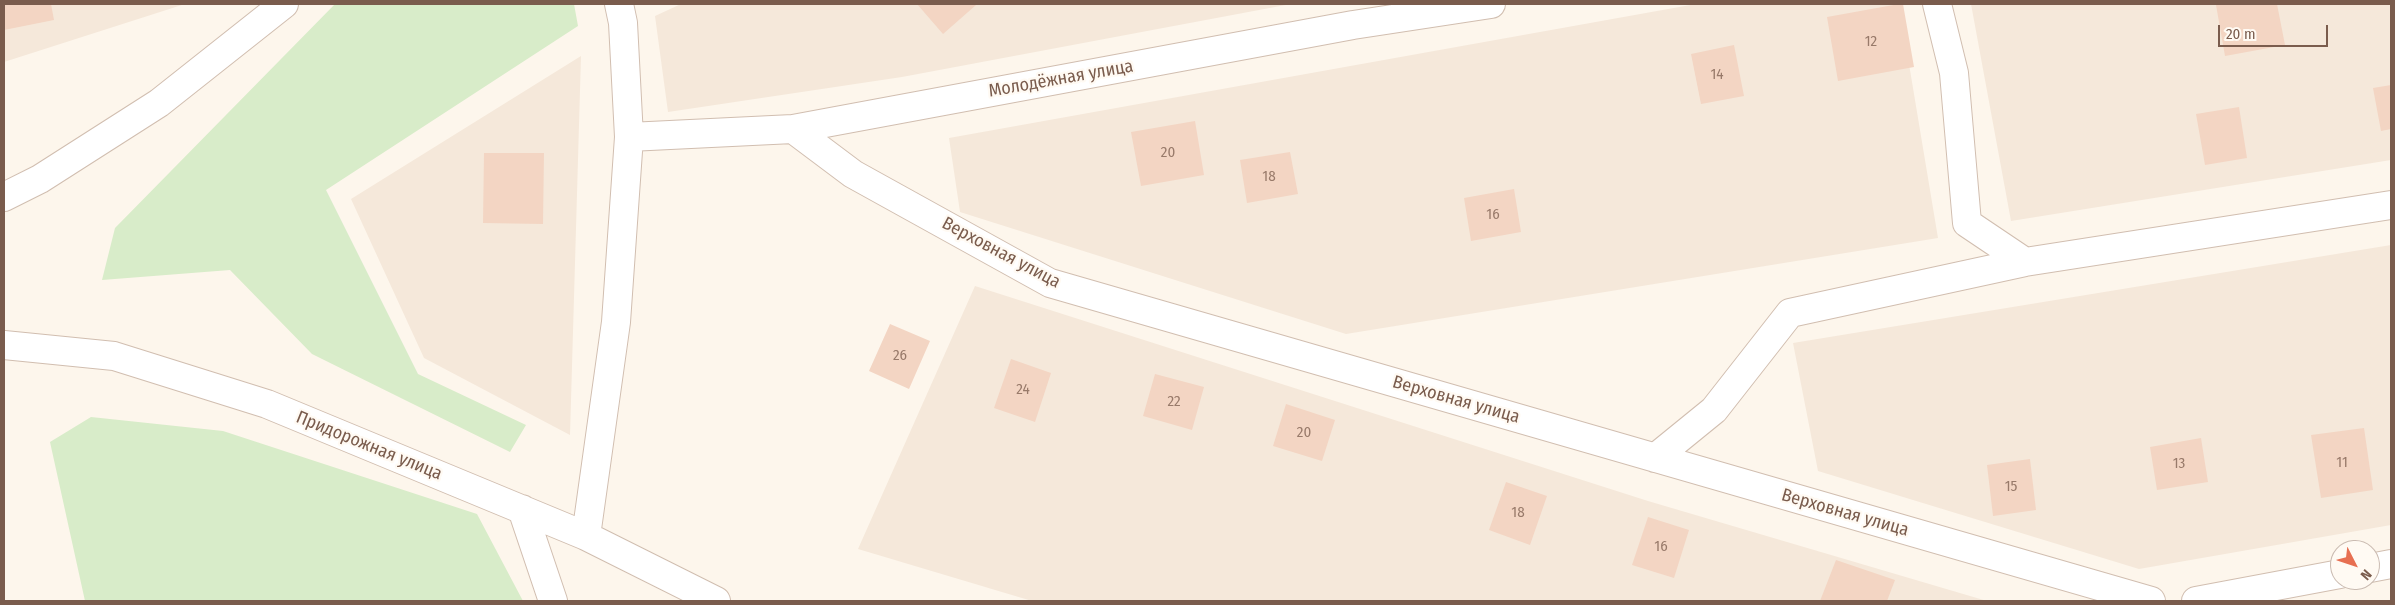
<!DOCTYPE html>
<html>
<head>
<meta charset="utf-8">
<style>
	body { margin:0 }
	#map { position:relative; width:2395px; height:605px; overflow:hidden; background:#fdf6ec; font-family:"Fira Sans Condensed",sans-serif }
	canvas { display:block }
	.frame { position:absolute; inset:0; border:5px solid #7a5c4d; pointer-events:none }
	.north { position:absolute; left:2330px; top:540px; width:50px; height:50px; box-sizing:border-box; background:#fffaf3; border:1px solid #cabbb1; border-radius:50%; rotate:131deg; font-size:14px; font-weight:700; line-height:20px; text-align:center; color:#7a5c4d }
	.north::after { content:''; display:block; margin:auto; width:18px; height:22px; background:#e76f51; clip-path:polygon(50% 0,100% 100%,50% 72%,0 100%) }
	.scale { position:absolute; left:2218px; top:25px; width:110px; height:22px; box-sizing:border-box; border:2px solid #7a5c4d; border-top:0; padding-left:6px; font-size:15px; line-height:18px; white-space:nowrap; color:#7a5c4d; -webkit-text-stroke:4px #fffaf3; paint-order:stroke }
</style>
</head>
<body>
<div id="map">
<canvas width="2395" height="605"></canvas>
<div class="frame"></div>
<div class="north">N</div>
<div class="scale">20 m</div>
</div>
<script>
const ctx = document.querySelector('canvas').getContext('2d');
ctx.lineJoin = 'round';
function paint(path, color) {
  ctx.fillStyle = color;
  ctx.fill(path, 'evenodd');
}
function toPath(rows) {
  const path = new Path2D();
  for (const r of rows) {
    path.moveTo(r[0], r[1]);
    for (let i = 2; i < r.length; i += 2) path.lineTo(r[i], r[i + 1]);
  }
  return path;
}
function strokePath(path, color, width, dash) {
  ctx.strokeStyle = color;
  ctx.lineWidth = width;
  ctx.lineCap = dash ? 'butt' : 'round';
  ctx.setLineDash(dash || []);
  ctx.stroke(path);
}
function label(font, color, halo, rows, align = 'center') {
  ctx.font = font + ' "Fira Sans Condensed",sans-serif';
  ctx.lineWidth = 4.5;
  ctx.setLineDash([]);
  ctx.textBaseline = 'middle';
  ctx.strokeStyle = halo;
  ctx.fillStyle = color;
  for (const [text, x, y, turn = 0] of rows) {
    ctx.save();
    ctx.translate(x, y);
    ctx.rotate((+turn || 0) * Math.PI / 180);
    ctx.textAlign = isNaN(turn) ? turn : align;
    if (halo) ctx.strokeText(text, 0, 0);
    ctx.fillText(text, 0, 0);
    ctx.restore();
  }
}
paint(toPath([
	[4,4,185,4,4,62],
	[681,4,1291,4,902,77,668,112,655,16],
	[1696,4,1899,4,1938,238,1346,334,960,212,949,138],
	[1971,4,2391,4,2391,160,2011,221],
	[581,56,570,435,424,358,351,199],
	[2391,245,2391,525,2139,569,1818,471,1793,343],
	[975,286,1648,501,1987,601,1032,601,858,549]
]), '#f5e8da');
paint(toPath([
	[335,4,574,4,578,26,326,190,418,374,526,425,510,452,312,354,230,270,102,280,115,228],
	[91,417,223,431,477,514,523,601,85,601,50,442]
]), '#d8ecc9');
paint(toPath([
	[4,4,51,4,54,20,4,30],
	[917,4,975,4,976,5,943,34],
	[1899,4,1903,4,1914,67,1838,81,1827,17],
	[2222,4,2277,4,2285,45,2225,56,2216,5],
	[1734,45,1744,96,1701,104,1691,54],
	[2391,85,2391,129,2381,131,2373,88],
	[2239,107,2247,158,2205,165,2196,114],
	[1195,121,1204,175,1141,186,1131,132],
	[1290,152,1298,194,1247,203,1240,160],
	[484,153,544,153,543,224,483,223],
	[1514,189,1521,232,1471,241,1464,198],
	[890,324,930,341,909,389,869,371],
	[1011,359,1051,373,1035,422,994,408],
	[1155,374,1204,387,1192,430,1143,416],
	[1286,404,1335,420,1322,461,1273,446],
	[2364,428,2373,490,2321,498,2311,435],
	[2201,438,2208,482,2157,490,2150,447],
	[2030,459,2036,510,1993,516,1987,465],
	[1506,482,1547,496,1530,545,1489,530],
	[1648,517,1689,530,1674,578,1632,565],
	[1836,560,1895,580,1887,601,1820,601]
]), '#f3d5c3');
const minor = toPath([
	[1937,4,1954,73,1967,223,2025,262,2391,205],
	[793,129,853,174,1050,283,2151,601],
	[629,137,793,129,1353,25,1491,4],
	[4,197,40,179,159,103,284,4],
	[4,345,114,356,267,404,586,536,716,601],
	[1655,458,1714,410,1790,313,2025,262],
	[522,509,553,601],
	[586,536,616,322,629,137,623,23,619,4],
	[2370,568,2391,564],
	[2196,601,2340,574]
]);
strokePath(minor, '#d1beb0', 30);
strokePath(minor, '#fff', 28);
label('15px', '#987a6a', null, [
	["12",1871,42],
	["14",1717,75],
	["20",1168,153],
	["18",1269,177],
	["16",1493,215],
	["26",900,356],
	["24",1023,390],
	["22",1174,402],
	["20",1304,433],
	["11",2342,463],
	["13",2179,464],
	["15",2011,487],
	["18",1518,513],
	["16",1661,547]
]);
label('18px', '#7a5c4d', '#fffaf3', [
	["Молодёжная улица",1061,79,-10],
	["Верховная улица",1001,253,28],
	["Верховная улица",1456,400,16],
	["Придорожная улица",369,446,22],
	["Верховная улица",1845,513,16]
]);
</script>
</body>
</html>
